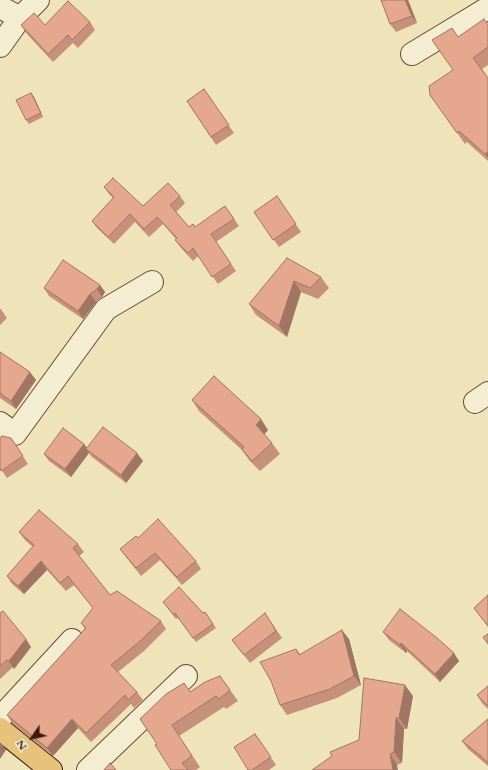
<!DOCTYPE html>
<html>
<head>
<meta charset="utf-8">
<style>
	body { margin:0 }
	#map { position:relative; width:488px; height:770px; overflow:hidden; background:#eee3b9; font-family:Cardo,serif }
	canvas { display:block }
	.north { position:absolute; left:12px; top:718px; width:40px; height:40px; -webkit-text-stroke:3px #f4edd2; paint-order:stroke; rotate:236deg; font-size:11px; font-weight:700; line-height:16px; text-align:center; color:#3b1a0b }
	.north::after { content:''; display:block; margin:auto; width:14px; height:18px; background:#3b1a0b; clip-path:polygon(50% 0,100% 100%,50% 72%,0 100%) }
</style>
</head>
<body>
<div id="map">
<canvas width="488" height="770"></canvas>
<div class="north">N</div>
</div>
<script>
const ctx = document.querySelector('canvas').getContext('2d');
ctx.lineJoin = 'round';
function toPath(rows) {
  const path = new Path2D();
  for (const r of rows) {
    path.moveTo(r[0], r[1]);
    for (let i = 2; i < r.length; i += 2) path.lineTo(r[i], r[i + 1]);
  }
  return path;
}
function strokePath(path, color, width, dash) {
  ctx.strokeStyle = color;
  ctx.lineWidth = width;
  ctx.lineCap = dash ? 'butt' : 'round';
  ctx.setLineDash(dash || []);
  ctx.stroke(path);
}
function paint(path, color) {
  ctx.fillStyle = color;
  ctx.fill(path, 'evenodd');
}
const minor = toPath([
	[0,7,20,18],
	[0,46,20,18,38,0],
	[412,54,488,8],
	[475,402,488,393],
	[0,423,15,434,106,309,152,282],
	[0,718,72,640],
	[88,770,186,676]
]);
const major = toPath([
	[0,729,51,770]
]);
strokePath(minor, '#684c36', 24);
strokePath(major, '#3b1a0b', 24);
strokePath(minor, '#f4edd2', 22);
strokePath(major, '#e7c27c', 22);
paint(toPath([
	[408,0,417,23,396,32,390,24],
	[90,22,95,30,78,48,73,43,53,62,26,33,21,25,45,25],
	[488,25,488,65,482,69,488,78,488,161,467,142,465,144,430,95,453,70,458,37],
	[204,89,234,133,216,145,187,101],
	[31,93,34,97,43,117,29,124,26,120],
	[104,187,143,206,180,196,185,203,176,212,189,227,195,227,225,206,239,226,216,242,236,271,218,284,198,256,193,261,181,248,175,240,176,239,163,224,149,237,135,222,114,244,97,228,92,221,113,198,109,194],
	[277,196,301,232,279,247,254,212],
	[287,258,321,277,329,288,318,299,301,292,287,337,256,315,249,304],
	[100,285,105,292,102,297,96,302,83,319,49,296,44,288],
	[0,308,7,318,0,325],
	[0,352,36,380,16,409,0,398],
	[192,400,268,430,264,434,272,443,280,454,260,471,249,460,242,450,199,411],
	[11,438,28,464,7,478,0,468],
	[84,444,87,448,143,461,126,483,92,457,89,453,71,477,49,461,44,454],
	[19,532,78,544,84,552,79,556,110,595,161,621,166,629,144,651,118,672,137,692,143,700,134,708,131,704,91,742,78,728,53,756,12,723,7,715,85,629,81,623,93,608,74,585,66,591,47,570,24,594,12,584,7,576,33,547,25,540],
	[138,538,196,561,201,569,182,585,160,560,141,576,126,557,120,549],
	[488,595,488,627,474,608],
	[163,602,203,613,205,612,216,628,196,642,178,618,176,619],
	[0,613,31,647,14,669,13,667,0,679],
	[265,613,282,638,250,663,232,640],
	[383,632,459,661,440,682,407,651,406,653,389,640],
	[349,639,361,685,337,698,287,715,280,705,296,649,300,654],
	[220,676,238,701,226,709,224,707,179,736,200,767,196,770,171,770,157,744,191,692],
	[488,686,488,709,482,703,477,695],
	[413,696,407,729,404,729,402,763,397,765,359,740],
	[488,719,488,766,468,749,462,741],
	[255,734,276,765,269,770,248,770]
]), '#c6907b');
paint(toPath([
	[405,0,408,0,417,23,412,16],
	[31,93,34,97,43,117],
	[488,152,488,158,485,154],
	[294,281,301,292,287,337,279,326],
	[100,285,105,292,102,297,97,289],
	[90,294,96,302,83,319,78,311],
	[30,372,36,380,16,409,11,401],
	[261,419,268,430,264,435,256,425],
	[84,444,89,451,86,449,89,453,71,477,65,469],
	[137,453,143,461,126,483,121,475],
	[41,561,47,570,24,594,18,586],
	[342,630,349,639,361,685,354,676],
	[26,639,31,647,14,669,9,661],
	[401,643,407,651,406,653,400,645],
	[454,653,459,661,440,682,435,674],
	[405,685,413,696,407,729,399,718],
	[396,718,404,729,402,763,394,752],
	[72,719,78,728,53,756,47,748],
	[1,743,6,750,0,759,0,744],
	[390,754,397,765,398,770,393,770]
]), '#a17564');
const building = toPath([
	[381,0,405,0,412,16,390,24,381,0],
	[68,1,90,22,72,40,68,35,48,54,21,25,34,13,45,25,68,1],
	[484,19,488,25,488,47,473,58,488,78,488,152,485,154,459,131,457,133,430,95,429,86,453,70,432,40,452,28,458,37,484,19],
	[204,89,229,125,211,137,187,101,204,89],
	[31,93,41,113,26,120,16,100,31,93],
	[113,178,143,206,168,183,180,196,170,205,189,227,193,224,195,227,225,206,234,219,211,234,231,264,212,277,193,248,188,253,175,240,177,238,157,217,144,229,130,214,108,237,92,221,114,197,104,187,113,178],
	[277,196,296,224,273,240,254,212,277,196],
	[287,258,321,277,310,288,294,281,279,326,249,304,287,258],
	[63,260,100,285,97,289,90,294,78,311,44,288,63,260],
	[0,352,30,372,11,401,0,393,0,352],
	[214,376,261,419,256,425,272,443,252,461,242,449,244,447,192,400,214,376],
	[103,427,137,453,121,475,86,449,103,427],
	[63,428,84,444,65,469,44,454,63,428],
	[2,436,11,438,23,456,1,471,0,468,0,438,2,436],
	[39,510,78,544,73,548,110,595,117,591,161,621,138,643,111,665,137,692,128,700,125,695,86,733,72,719,47,748,7,715,86,628,81,623,93,608,68,576,60,583,41,561,18,586,7,576,34,545,19,532,39,510],
	[158,519,196,561,177,577,155,553,136,568,120,549,136,536,138,538,158,519],
	[179,587,203,613,205,612,213,624,193,638,175,613,174,615,163,602,179,587],
	[488,595,488,626,474,608,488,595],
	[400,609,437,638,454,653,435,674,401,643,400,645,383,632,400,609],
	[3,611,26,639,9,661,7,660,0,666,0,613,3,611],
	[265,613,276,631,244,655,232,640,265,613],
	[342,630,354,676,330,689,280,705,271,681,260,662,296,649,299,655,342,630],
	[488,634,488,644,483,637,488,634],
	[220,676,230,690,219,699,216,696,172,725,192,756,182,763,188,770,171,770,155,745,157,744,140,719,166,694,184,683,190,692,205,682,220,676],
	[364,678,405,685,399,718,396,718,394,752,390,754,393,770,312,770,332,756,330,752,359,740,364,678],
	[488,686,488,706,477,695,488,686],
	[488,719,488,763,482,757,462,741,488,719],
	[255,734,271,757,252,770,248,770,234,747,255,734],
	[110,763,116,770,104,770,110,763]
]);
paint(building, '#e6a78f');
strokePath(building, '#a17564', 1);
</script>
</body>
</html>
